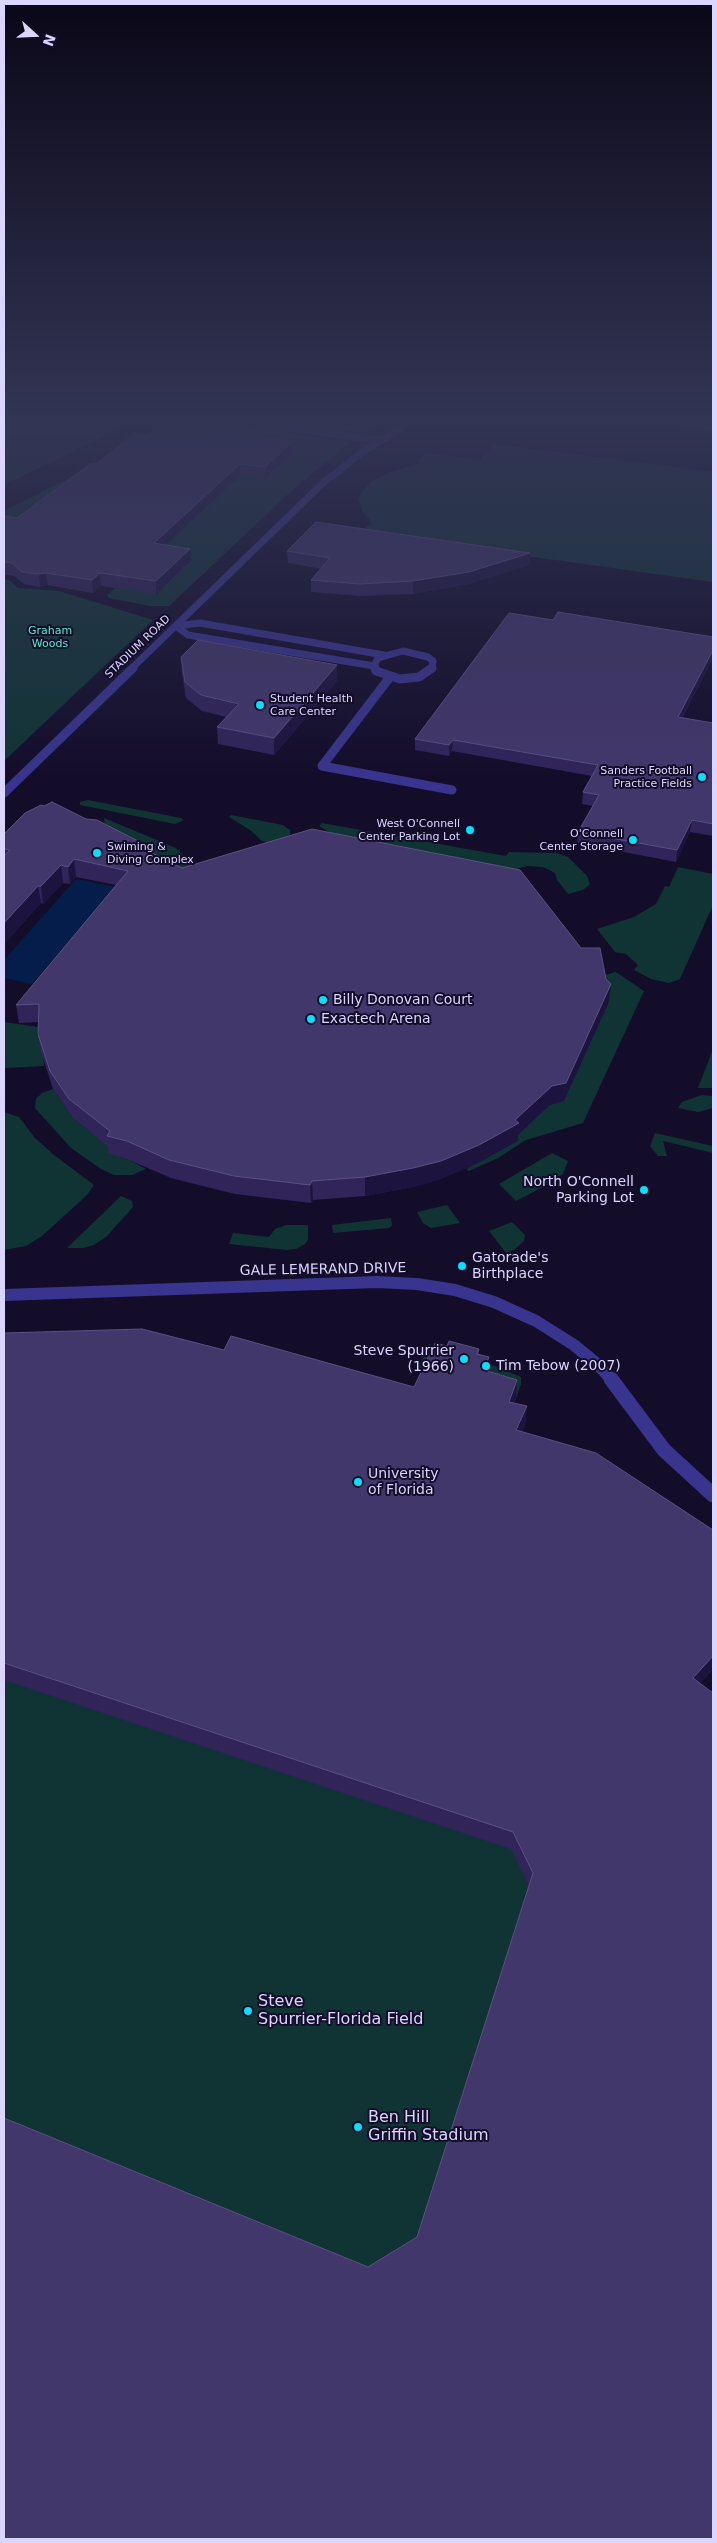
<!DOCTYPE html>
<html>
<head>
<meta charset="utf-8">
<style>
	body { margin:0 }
	#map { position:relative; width:717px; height:2543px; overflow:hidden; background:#130d2a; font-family:"DejaVu Sans",sans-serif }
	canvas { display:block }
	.frame { position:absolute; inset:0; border:5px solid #dbd6ff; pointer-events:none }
	.north { position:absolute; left:10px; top:10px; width:50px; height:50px; -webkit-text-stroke:4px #130d2a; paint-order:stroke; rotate:110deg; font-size:14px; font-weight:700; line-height:20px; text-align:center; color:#dbd6ff }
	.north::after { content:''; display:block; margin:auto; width:18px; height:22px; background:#dbd6ff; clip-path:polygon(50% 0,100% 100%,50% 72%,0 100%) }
</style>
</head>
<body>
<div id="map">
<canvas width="717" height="2543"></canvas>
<div class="frame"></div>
<div class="north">N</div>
</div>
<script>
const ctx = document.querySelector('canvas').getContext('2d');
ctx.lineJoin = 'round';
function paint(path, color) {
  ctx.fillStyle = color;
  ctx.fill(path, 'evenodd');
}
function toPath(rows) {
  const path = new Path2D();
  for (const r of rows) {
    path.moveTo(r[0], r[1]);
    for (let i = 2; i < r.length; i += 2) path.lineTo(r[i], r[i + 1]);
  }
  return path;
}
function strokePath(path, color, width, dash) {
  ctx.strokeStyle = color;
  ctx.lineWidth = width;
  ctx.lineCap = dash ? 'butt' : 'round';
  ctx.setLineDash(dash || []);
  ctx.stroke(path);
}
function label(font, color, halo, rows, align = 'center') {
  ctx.font = font + ' "DejaVu Sans",sans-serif';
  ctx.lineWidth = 4;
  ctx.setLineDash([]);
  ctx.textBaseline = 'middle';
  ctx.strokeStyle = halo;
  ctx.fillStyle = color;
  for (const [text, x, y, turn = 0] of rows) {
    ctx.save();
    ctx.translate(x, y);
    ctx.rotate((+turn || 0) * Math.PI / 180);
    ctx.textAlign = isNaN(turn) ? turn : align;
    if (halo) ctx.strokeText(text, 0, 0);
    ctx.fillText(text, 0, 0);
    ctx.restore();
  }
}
paint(toPath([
	[4,425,127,425,4,485],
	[173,425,233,425,351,442,298,485,169,606,150,606,109,598,107,595,116,587,103,584,93,593,48,585,40,587,24,584,21,577,4,574,4,511],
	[290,425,383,425,366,433],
	[494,444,713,472,713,582,361,533,372,522,363,513,359,500,361,493,372,481,393,471,424,463,418,462,426,453,480,460],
	[4,579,9,580,18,588,59,591,153,620,4,761],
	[88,800,181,818,184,820,175,824,80,805,80,802],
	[231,815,283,825,290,830,290,835,270,843,262,841,250,830,229,817],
	[104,818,176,848,186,858,191,868,184,878,105,826],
	[322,823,506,856,509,852,556,853,568,857,587,876,590,884,583,890,568,894,557,880,555,873,543,867,527,866,513,870,331,833,319,826],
	[678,867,713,874,713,905,680,979,669,983,651,979,634,970,638,965,626,954,615,952,597,929,634,917,656,904,665,886,669,887],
	[599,971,605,975,616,972,644,991,583,1123,526,1140,498,1158,469,1171,466,1169,517,1141,513,1139],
	[4,1022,38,1027,37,1035,41,1035,44,1066,4,1068],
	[713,1049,713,1088,698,1088],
	[53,1089,72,1117,112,1150,110,1154,129,1160,146,1169,132,1175,114,1175,101,1169,71,1148,35,1108,36,1099,42,1093],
	[702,1095,713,1096,713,1108,698,1112,678,1108,682,1102],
	[4,1112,19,1117,35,1138,54,1155,94,1185,87,1195,42,1236,26,1246,4,1250],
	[655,1133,713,1146,713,1153,663,1141,667,1156,658,1156,650,1146],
	[552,1153,568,1161,563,1174,541,1188,516,1201,499,1184],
	[121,1196,132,1201,133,1207,107,1236,94,1245,83,1248,67,1248],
	[447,1205,460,1223,431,1228,423,1223,417,1212],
	[391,1218,392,1225,389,1228,333,1233,332,1225],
	[512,1222,525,1235,524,1241,514,1250,506,1253,489,1231],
	[286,1225,308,1225,308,1240,305,1244,296,1249,287,1250,229,1244,233,1233,269,1237,275,1229],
	[429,1344,475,1358,521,1377,521,1384,508,1420,514,1448,713,1551,713,1669,689,1696,713,1714,713,2539,4,2539,4,1351,419,1407,428,1374,417,1370]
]), '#103434');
paint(toPath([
	[76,879,116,887,32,984,4,978,4,960]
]), '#051d4b');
strokePath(toPath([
	[176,626,200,623,384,655],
	[176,626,188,635,374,666],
	[375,669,374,666,378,658,403,651,428,657,433,661,432,669]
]), '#39348d', 7);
strokePath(toPath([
	[375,668,376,671,400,679,419,677,432,668],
	[390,677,322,766,452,790]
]), '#39348d', 9);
strokePath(toPath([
	[264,425,379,440],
	[682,425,713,428],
	[131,669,323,483,365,450,406,425]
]), '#39348d', 7);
strokePath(toPath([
	[4,793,133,668]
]), '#39348d', 9);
strokePath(toPath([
	[4,1295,377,1282,417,1284,455,1290,494,1302,536,1321,574,1345,597,1364,612,1380]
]), '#39348d', 12);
strokePath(toPath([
	[611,1379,664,1450,713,1495]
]), '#39348d', 15);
paint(toPath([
	[218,432,293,453,265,479,240,476,166,545,191,561,156,594,101,586,93,593,48,585,40,587,24,584,14,576,4,574,4,516,17,518,96,464,148,435],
	[287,551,530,553,529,565,468,584,413,594,360,596,311,592,311,580,321,569,288,563],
	[553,620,713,637,713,658,682,718,713,723,713,836,690,832,676,862,577,843,578,832,593,806,582,804,583,792,592,776,452,751,449,756,415,750,415,739],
	[181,657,337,665,337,681,274,755,218,744,217,727,226,717,202,711,186,698,182,673],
	[44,806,86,819,138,841,138,846,182,868,609,1002,564,1101,550,1105,518,1135,518,1141,478,1163,440,1179,413,1187,365,1196,313,1200,311,1203,235,1194,171,1178,129,1160,109,1154,108,1147,72,1117,53,1089,41,1052,38,1034,38,1022,19,1023,16,1005,116,885,76,877,70,884,63,883,43,904,41,903,4,944,4,834],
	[4,1333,224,1350,414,1387,447,1346,479,1349,479,1354,488,1371,517,1380,516,1398,514,1403,527,1406,525,1425,522,1432,713,1530,713,1669,700,1683,713,2539,368,2267,417,2237,529,1886,511,1849,4,1680]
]), '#302459');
paint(toPath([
	[212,425,226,425,206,441,206,430],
	[292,442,293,453,265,479,265,467],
	[240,464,240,476,155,555,154,543],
	[190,549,191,561,156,594,156,581],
	[530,553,529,565,468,584,413,594,413,581],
	[46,573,48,585,40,587,39,574],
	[100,573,101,586,93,593,92,580],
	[713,650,713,658,676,728,678,717],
	[337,665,337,681,274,755,274,738],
	[453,740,452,751,449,756,449,745],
	[692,820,690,832,676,862,677,850],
	[74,859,76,877,70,884,68,867],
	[61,865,63,883,43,904,41,886],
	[38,886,41,903,4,944,4,923],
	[611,984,609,1002,564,1101,550,1105,518,1135,518,1141,478,1163,440,1179,413,1187,365,1196,365,1177,515,1120],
	[312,1181,313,1200,311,1203,310,1185],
	[489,1357,488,1376,484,1370],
	[517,1380,516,1398,507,1420,509,1402],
	[527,1406,525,1425,514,1449,516,1430],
	[713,1656,713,1669,689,1696,693,1678]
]), '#1d133f');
const building = toPath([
	[160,425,212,425,206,430,292,442,265,467,240,464,154,543,190,549,156,581,100,573,92,580,46,573,39,574,22,572,12,563,4,562,4,516,17,518,90,464,96,464,135,433,148,435,160,425],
	[316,522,530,553,469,572,413,581,360,584,311,580,330,558,287,551,316,522],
	[558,612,713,637,713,650,678,717,713,723,713,824,692,820,677,850,578,832,599,795,583,792,598,765,453,740,449,745,415,739,509,613,553,620,558,612],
	[198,640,337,665,274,738,217,727,239,704,201,695,185,682,181,657,198,640],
	[52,802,86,819,97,820,138,841,135,844,182,868,312,829,520,870,581,948,600,948,606,979,611,984,566,1083,552,1086,515,1120,519,1123,479,1145,441,1161,413,1168,365,1177,312,1181,310,1185,234,1176,169,1160,127,1141,107,1136,110,1131,69,1099,50,1071,38,1034,39,1004,16,1005,128,871,74,859,68,867,61,865,41,886,38,886,4,923,4,856,10,850,4,849,4,834,25,813,41,805,44,806,52,802],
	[142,1329,224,1350,231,1336,414,1387,435,1343,447,1346,449,1341,479,1349,477,1354,489,1357,484,1370,517,1380,509,1402,527,1406,516,1430,596,1453,713,1530,713,1656,693,1678,713,1693,713,2539,4,2539,4,2118,368,2267,417,2237,533,1873,513,1832,4,1663,4,1333,142,1329]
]);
paint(building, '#42376b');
strokePath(building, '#5a5082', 1);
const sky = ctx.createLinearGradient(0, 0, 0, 781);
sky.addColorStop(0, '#0a0717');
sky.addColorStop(0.54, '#333555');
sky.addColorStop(1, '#33355500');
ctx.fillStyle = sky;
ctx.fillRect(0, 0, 717, 781);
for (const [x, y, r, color] of [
	[260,705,5,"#02e1ff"],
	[702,777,5,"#02e1ff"],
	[470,830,5,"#02e1ff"],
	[633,840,5,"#02e1ff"],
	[97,853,5,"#02e1ff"],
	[323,1000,5,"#02e1ff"],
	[311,1019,5,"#02e1ff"],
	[644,1190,5,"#02e1ff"],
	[462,1266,5,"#02e1ff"],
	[464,1359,5,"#02e1ff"],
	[486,1366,5,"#02e1ff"],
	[358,1482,5,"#02e1ff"],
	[248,2011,5,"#02e1ff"],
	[358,2127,5,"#02e1ff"]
]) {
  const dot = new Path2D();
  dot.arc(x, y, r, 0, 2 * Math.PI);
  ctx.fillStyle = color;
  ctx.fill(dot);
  strokePath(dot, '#130d2a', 2);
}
label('11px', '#55ecc9', '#130d2a', [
	["Graham",50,631],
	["Woods",50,644]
]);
label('11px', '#dbd6ff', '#130d2a', [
	["STADIUM ROAD",138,647,-44]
]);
label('11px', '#dbd6ff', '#130d2a', [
	["Student Health",270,699,"left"],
	["Care Center",270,712,"left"],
	["Sanders Football",692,771],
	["Practice Fields",692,784],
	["West O'Connell",460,824],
	["Center Parking Lot",460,837],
	["O'Connell",623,834],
	["Center Storage",623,847],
	["Swiming &",107,847,"left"],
	["Diving Complex",107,860,"left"]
], 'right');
label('14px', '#dbd6ff', '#130d2a', [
	["Billy Donovan Court",333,1000],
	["Exactech Arena",321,1019],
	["North O'Connell",634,1182,"right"],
	["Parking Lot",634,1198,"right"],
	["Gatorade's",472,1258],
	["Birthplace",472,1274],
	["Steve Spurrier",454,1351,"right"],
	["(1966)",454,1367,"right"],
	["Tim Tebow (2007)",496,1366],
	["University",368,1474],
	["of Florida",368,1490]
], 'left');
label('14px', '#dbd6ff', '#130d2a', [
	["GALE LEMERAND DRIVE",323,1270,-1]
]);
label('16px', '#dbd6ff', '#130d2a', [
	["Steve",258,2002],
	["Spurrier-Florida Field",258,2020],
	["Ben Hill",368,2118],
	["Griffin Stadium",368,2136]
], 'left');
</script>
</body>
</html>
